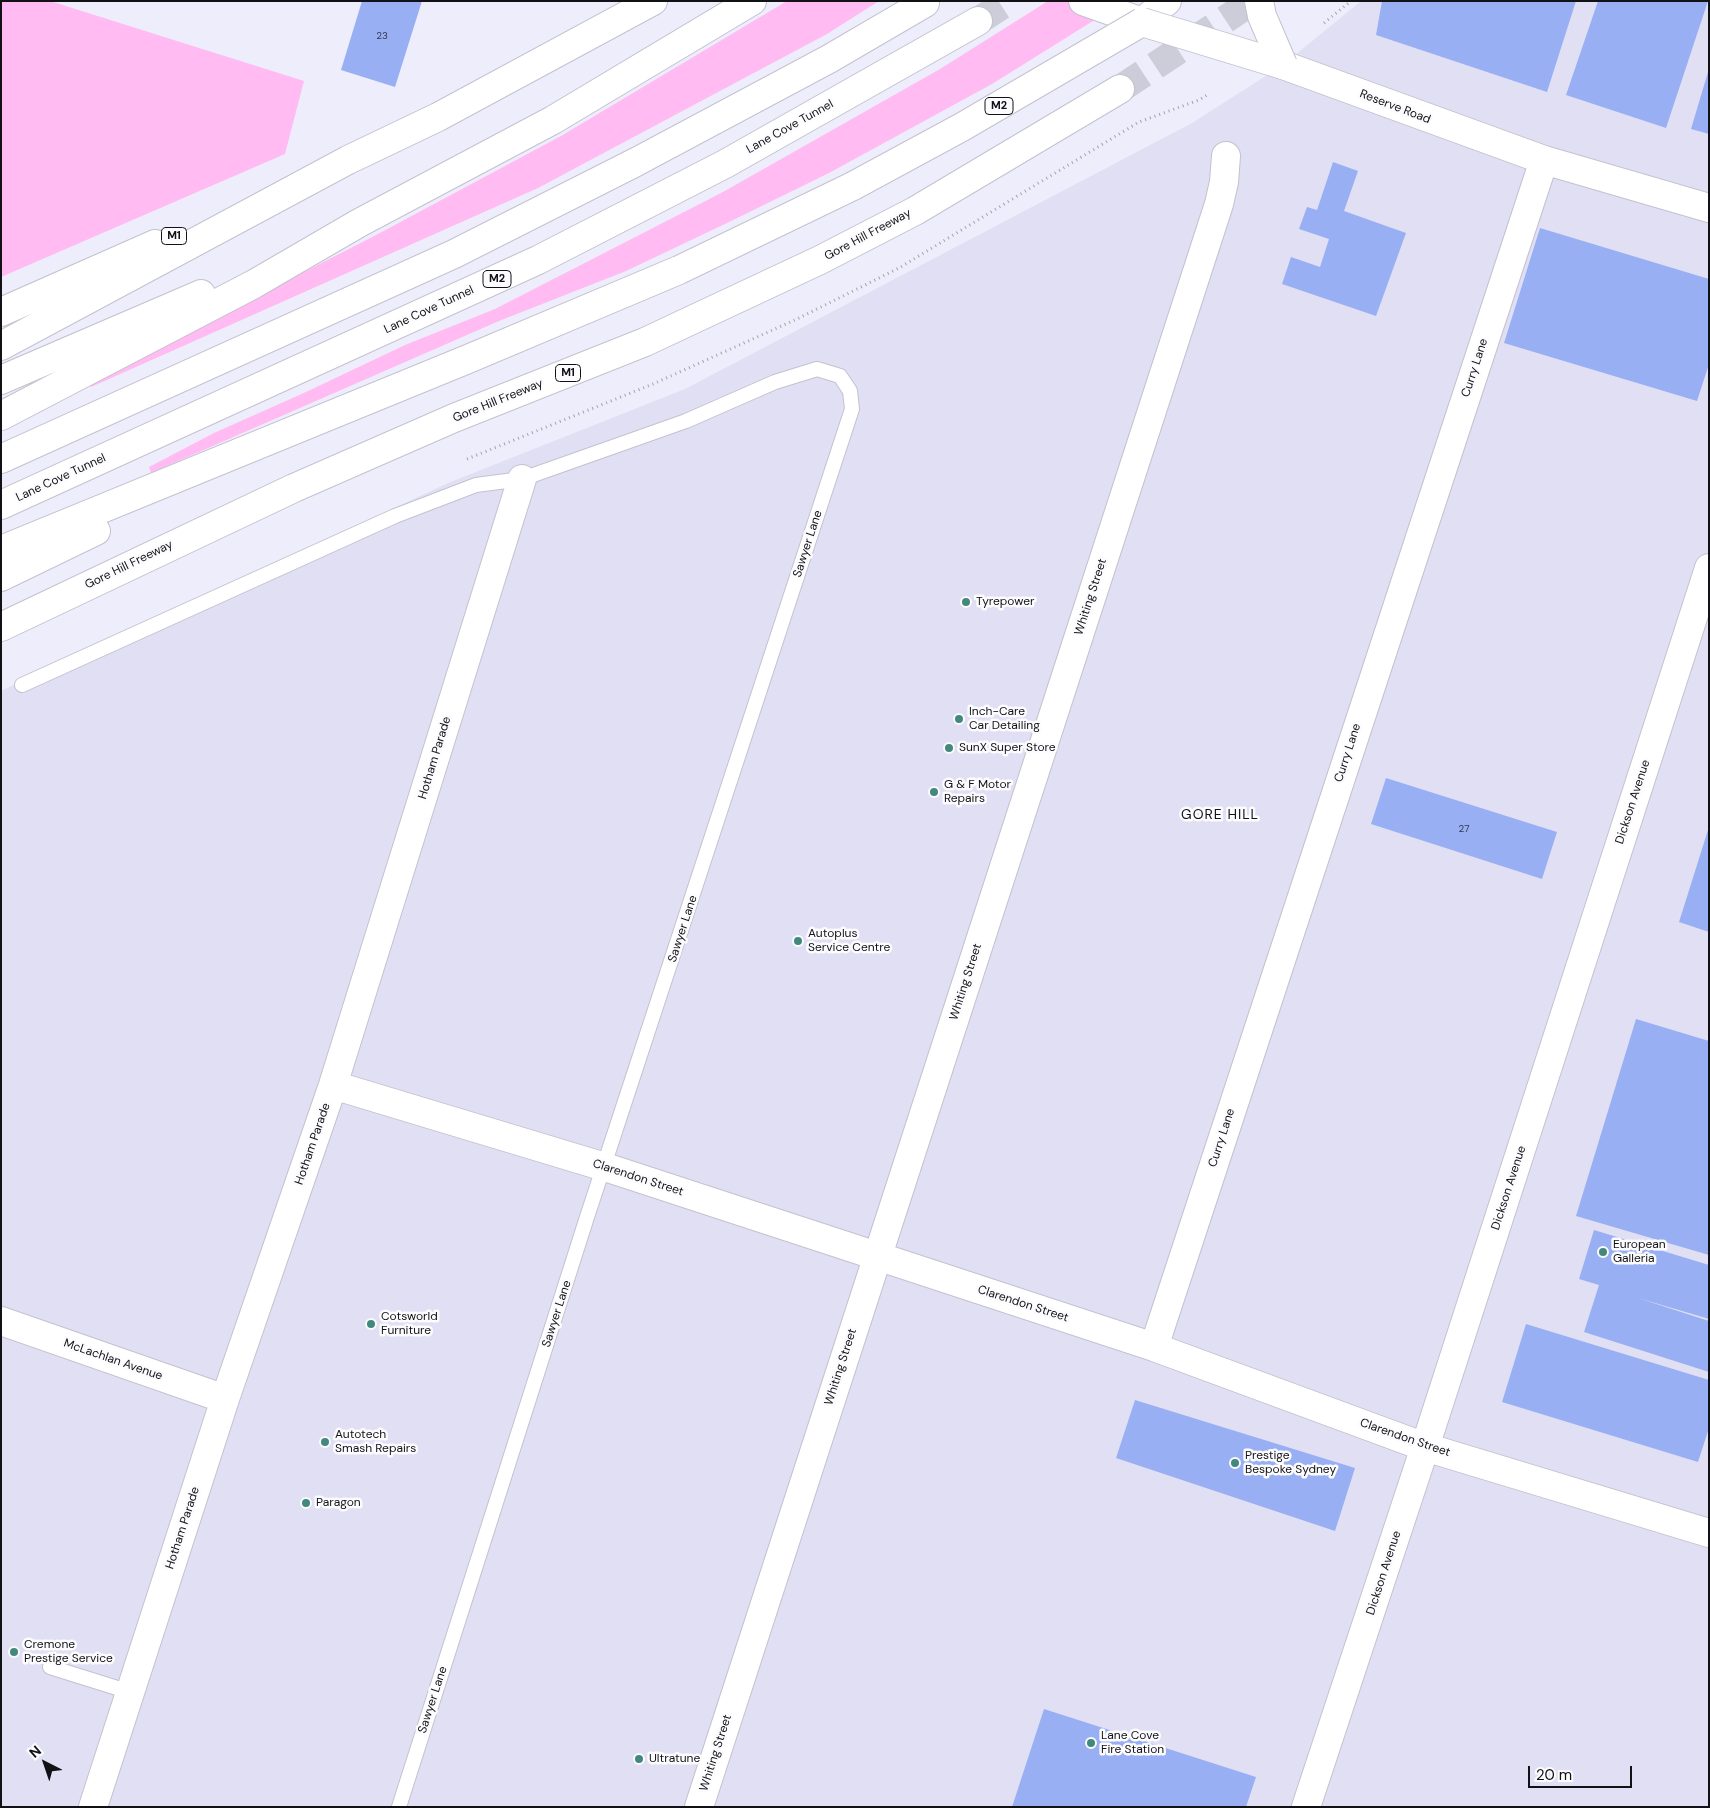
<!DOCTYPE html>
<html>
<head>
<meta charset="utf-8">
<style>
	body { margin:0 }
	#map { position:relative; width:1710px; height:1808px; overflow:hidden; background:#eeedfb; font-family:"DM Sans",sans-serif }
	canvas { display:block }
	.frame { position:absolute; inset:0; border:2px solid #121216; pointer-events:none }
	.north { position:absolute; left:20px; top:1738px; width:50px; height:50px; -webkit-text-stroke:4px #fcfbfe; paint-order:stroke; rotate:319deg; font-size:14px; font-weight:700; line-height:20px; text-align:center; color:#121216 }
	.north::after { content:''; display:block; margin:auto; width:18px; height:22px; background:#121216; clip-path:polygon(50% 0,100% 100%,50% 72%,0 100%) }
	.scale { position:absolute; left:1528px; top:1766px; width:104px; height:22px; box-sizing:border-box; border:2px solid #121216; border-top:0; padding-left:6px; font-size:15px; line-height:18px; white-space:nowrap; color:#121216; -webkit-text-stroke:4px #fcfbfe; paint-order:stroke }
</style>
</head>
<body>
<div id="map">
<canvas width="1710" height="1808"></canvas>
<div class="frame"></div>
<div class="north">N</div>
<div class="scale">20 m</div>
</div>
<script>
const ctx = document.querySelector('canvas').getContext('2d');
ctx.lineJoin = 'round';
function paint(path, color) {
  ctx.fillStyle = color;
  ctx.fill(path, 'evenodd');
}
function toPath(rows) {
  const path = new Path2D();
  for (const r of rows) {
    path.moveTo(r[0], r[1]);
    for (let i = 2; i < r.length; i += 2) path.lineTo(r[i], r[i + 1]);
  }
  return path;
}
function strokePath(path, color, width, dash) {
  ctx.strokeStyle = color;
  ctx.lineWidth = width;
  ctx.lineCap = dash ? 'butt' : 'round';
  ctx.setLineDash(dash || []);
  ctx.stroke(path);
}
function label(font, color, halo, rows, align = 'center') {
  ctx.font = font + ' "DM Sans",sans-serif';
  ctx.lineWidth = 5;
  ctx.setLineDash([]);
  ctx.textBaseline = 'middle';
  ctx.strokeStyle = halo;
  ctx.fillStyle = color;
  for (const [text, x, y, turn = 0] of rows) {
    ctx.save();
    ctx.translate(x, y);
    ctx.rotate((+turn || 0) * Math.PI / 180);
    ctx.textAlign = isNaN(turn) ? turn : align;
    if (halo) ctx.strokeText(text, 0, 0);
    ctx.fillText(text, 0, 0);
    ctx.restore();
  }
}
paint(toPath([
	[1361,1,1709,1,1709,1807,1,1807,1,691,448,483,685,389,1192,123,1283,65]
]), '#e1dff3');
paint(toPath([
	[1,1,50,1,304,81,285,154,1,277],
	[787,1,879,1,827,34,538,188,91,387,90,382,378,234,561,136],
	[1048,1,1125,1,992,84,829,173,727,223,626,271,499,321,151,473,149,467,214,433,306,392,405,345,495,309,723,192,940,69]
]), '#ffbbf2');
paint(toPath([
	[362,1,422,1,395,87,341,70],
	[1382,1,1576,1,1547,92,1376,35],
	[1598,1,1708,1,1666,128,1566,95],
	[1708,72,1709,72,1709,134,1691,129],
	[1333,162,1358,171,1344,211,1406,233,1376,316,1282,284,1291,257,1320,267,1329,239,1299,229,1307,207,1317,210],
	[1540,228,1709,279,1709,364,1697,401,1504,343],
	[1386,778,1557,832,1542,879,1371,824],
	[1708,830,1709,830,1709,932,1679,922],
	[1636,1019,1709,1041,1709,1255,1576,1216],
	[1594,1230,1709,1265,1709,1319,1638,1298,1709,1321,1709,1372,1584,1332,1599,1285,1579,1279],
	[1526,1324,1709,1380,1709,1428,1698,1462,1502,1402],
	[1135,1400,1355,1468,1335,1531,1116,1458],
	[1044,1709,1256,1777,1246,1807,1012,1807]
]), '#98b0f3');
strokePath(toPath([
	[978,21,1009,1],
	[1120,89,1253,1]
]), '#cdccd9', 28, [28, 14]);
const service = toPath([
	[22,685,395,516,476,485,522,479,686,421,775,382,817,369,840,376,850,391,852,409,587,1217,399,1807],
	[50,1667,130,1692]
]);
const minor = toPath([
	[333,1085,605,1167,877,1256,1154,1347,1425,1447,1709,1533],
	[1,1321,225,1399],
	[1154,1347,1544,160],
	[93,1807,225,1399,333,1085,522,479],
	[699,1807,1219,204,1224,182,1226,156],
	[1306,1807,1425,1447,1709,568]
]);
const tertiary = toPath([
	[1083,1,1142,22],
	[1283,65,1544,160,1709,208]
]);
const motorway = toPath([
	[1142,22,1167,1],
	[1,312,155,244],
	[1,346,348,160,438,117,653,1],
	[1,380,201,294],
	[1,416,254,284,359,223,553,120,752,1],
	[1,459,454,254,636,162,829,59,925,3],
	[1,505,538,260,725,164,978,21],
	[1,550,468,359,679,270,853,186],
	[1,577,96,531],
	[1,627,294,488,454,418,645,342,820,260,915,211,1120,89]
]);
strokePath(service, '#c3c2cf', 16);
strokePath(minor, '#c3c2cf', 30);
strokePath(tertiary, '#c3c2cf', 30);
strokePath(motorway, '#c3c2cf', 30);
strokePath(toPath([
	[1324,23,1351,1],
	[467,459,653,384,797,319,899,268,1139,122,1199,100,1207,95]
]), '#a4a3ad', 3, [1, 4]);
strokePath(service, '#fff', 14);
strokePath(minor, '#fff', 28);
strokePath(tertiary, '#fff', 28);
strokePath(motorway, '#fff', 28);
const tertiaryBridge = toPath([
	[1142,22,1283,65]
]);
const motorwayBridge = toPath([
	[1259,1,1262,16,1283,65],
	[853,186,962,127,1142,22]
]);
strokePath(tertiaryBridge, '#c3c2cf', 30, []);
strokePath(motorwayBridge, '#c3c2cf', 30, []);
strokePath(tertiaryBridge, '#fff', 28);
strokePath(motorwayBridge, '#fff', 28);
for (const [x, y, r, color] of [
	[966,602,5,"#43887e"],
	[959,719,5,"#43887e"],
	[949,748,5,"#43887e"],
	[934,792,5,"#43887e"],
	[798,941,5,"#43887e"],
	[1603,1252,5,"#43887e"],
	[371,1324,5,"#43887e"],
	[325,1442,5,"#43887e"],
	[1235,1463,5,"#43887e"],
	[306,1503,5,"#43887e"],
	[14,1652,5,"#43887e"],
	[1091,1743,5,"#43887e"],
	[639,1759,5,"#43887e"]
]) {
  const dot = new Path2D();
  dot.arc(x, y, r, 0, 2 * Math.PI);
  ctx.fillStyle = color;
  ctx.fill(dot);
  strokePath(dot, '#fcfbfe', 2);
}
label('10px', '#343a4d', null, [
	["23",382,36],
	["27",1464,829]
]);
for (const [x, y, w] of [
	[999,106,28],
	[174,236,25],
	[497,279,28],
	[568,373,25]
]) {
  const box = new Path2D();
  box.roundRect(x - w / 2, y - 8.5, w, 17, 4);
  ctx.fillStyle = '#fcfbfe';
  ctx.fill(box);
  strokePath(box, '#121216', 1);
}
label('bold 11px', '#121216', null, [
	["M2",999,106],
	["M1",174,236],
	["M2",497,279],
	["M1",568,373]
]);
label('12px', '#121216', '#fcfbfe', [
	["Reserve Road",1395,107,21],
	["Lane Cove Tunnel",790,127,-29],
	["Gore Hill Freeway",868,235,-28],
	["Lane Cove Tunnel",429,310,-25],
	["Curry Lane",1475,368,-72],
	["Gore Hill Freeway",498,401,-22],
	["Lane Cove Tunnel",61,478,-25],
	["Sawyer Lane",808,544,-72],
	["Gore Hill Freeway",129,565,-26],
	["Whiting Street",1091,597,-72],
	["Curry Lane",1348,753,-72],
	["Hotham Parade",435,758,-73],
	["Dickson Avenue",1633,802,-72],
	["Sawyer Lane",683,929,-72],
	["Whiting Street",966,982,-72],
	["Curry Lane",1222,1138,-72],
	["Hotham Parade",313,1144,-71],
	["Clarendon Street",638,1178,18],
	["Dickson Avenue",1509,1188,-72],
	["Clarendon Street",1023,1304,18],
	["Sawyer Lane",557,1314,-72],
	["McLachlan Avenue",113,1360,19],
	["Whiting Street",841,1367,-72],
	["Clarendon Street",1405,1438,19],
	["Hotham Parade",183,1528,-72],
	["Dickson Avenue",1384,1573,-72],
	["Sawyer Lane",433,1700,-72],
	["Whiting Street",716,1753,-72]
]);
label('12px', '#121216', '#fcfbfe', [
	["Tyrepower",976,602],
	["Inch-Care",969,712],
	["Car Detailing",969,726],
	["SunX Super Store",959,748],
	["G & F Motor",944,785],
	["Repairs",944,799],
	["Autoplus",808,934],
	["Service Centre",808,948],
	["European",1613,1245],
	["Galleria",1613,1259],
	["Cotsworld",381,1317],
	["Furniture",381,1331],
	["Autotech",335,1435],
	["Smash Repairs",335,1449],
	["Prestige",1245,1456],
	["Bespoke Sydney",1245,1470],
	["Paragon",316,1503],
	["Cremone",24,1645],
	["Prestige Service",24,1659],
	["Lane Cove",1101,1736],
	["Fire Station",1101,1750],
	["Ultratune",649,1759]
], 'left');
ctx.letterSpacing = '1px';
label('14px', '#121216', '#fcfbfe', [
	["GORE HILL",1220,815]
]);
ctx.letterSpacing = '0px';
</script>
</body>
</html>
